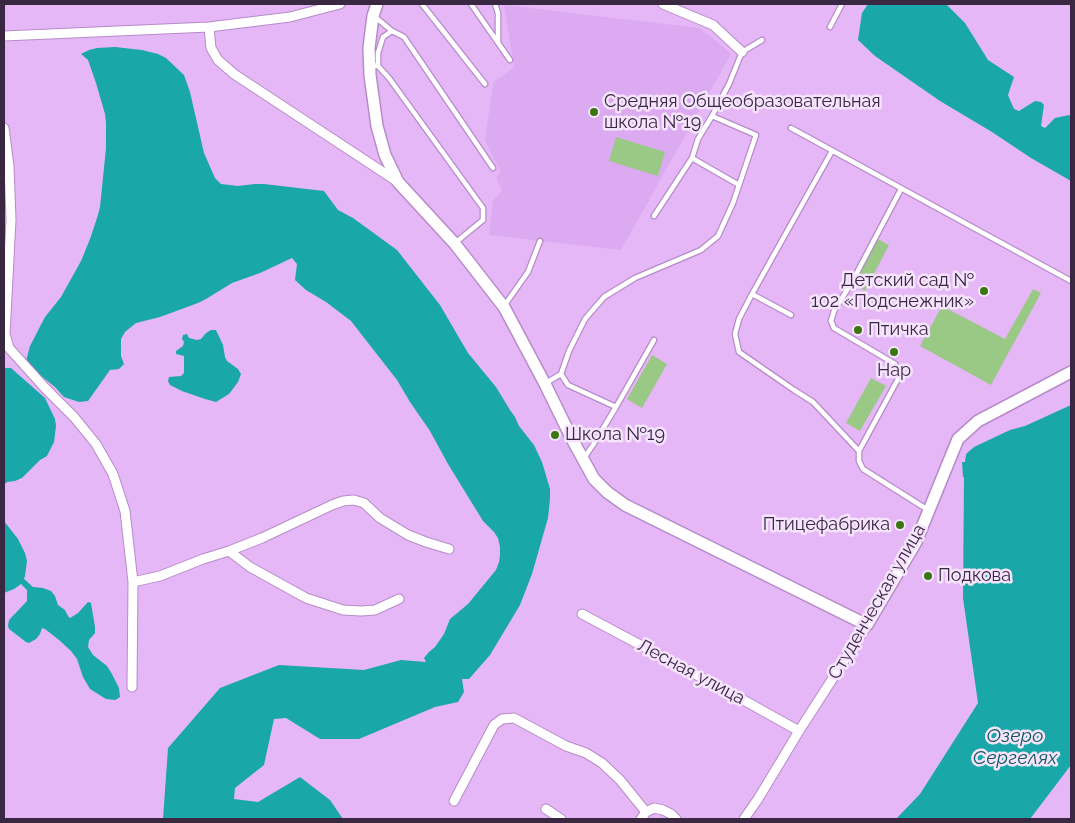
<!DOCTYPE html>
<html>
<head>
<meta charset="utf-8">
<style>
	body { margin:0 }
	#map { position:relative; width:1075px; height:823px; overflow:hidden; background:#e5b7f7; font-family:Raleway,sans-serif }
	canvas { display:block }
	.frame { position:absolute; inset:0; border:5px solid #3a2842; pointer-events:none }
</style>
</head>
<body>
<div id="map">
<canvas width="1075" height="823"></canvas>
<div class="frame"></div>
</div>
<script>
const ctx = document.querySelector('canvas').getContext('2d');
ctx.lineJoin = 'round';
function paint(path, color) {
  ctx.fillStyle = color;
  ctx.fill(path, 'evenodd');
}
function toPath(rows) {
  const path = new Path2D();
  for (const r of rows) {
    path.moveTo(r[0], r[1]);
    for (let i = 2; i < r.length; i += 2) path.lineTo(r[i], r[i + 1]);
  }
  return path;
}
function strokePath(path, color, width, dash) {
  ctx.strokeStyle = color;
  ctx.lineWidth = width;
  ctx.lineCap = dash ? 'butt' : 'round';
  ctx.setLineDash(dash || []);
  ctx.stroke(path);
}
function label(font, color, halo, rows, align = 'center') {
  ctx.font = font + ' Raleway,sans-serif';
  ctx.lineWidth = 5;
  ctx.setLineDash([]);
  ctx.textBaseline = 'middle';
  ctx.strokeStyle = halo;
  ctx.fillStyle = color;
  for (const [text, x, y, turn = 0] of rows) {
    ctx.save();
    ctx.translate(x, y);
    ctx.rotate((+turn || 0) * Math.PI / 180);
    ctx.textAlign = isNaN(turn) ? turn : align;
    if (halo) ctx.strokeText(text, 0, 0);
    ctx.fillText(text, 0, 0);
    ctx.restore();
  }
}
paint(toPath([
	[504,5,699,28,714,39,731,54,621,250,489,235,493,200,502,191,496,177,501,172,485,141,493,83,514,67]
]), '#dcaaf0');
paint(toPath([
	[616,137,665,152,658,176,609,161],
	[876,238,889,245,865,291,852,284],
	[1033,289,1041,293,991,385,920,346,942,306,1005,339],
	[652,355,667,364,642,408,627,399],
	[871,378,886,386,860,431,846,423]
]), '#9ac885');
paint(toPath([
	[868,4,946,4,965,23,988,60,1014,77,1008,95,1014,109,1019,111,1035,101,1041,102,1044,105,1041,126,1045,128,1055,118,1069,115,1071,117,1071,181,1031,158,992,132,940,101,875,56,858,40,862,13],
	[115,47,142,50,158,54,166,58,184,75,190,92,204,153,215,178,221,184,238,186,255,184,264,184,324,191,338,210,353,218,397,250,440,305,468,353,496,387,510,410,515,417,519,426,534,445,542,462,550,489,550,499,548,518,532,574,520,605,490,655,469,679,462,679,464,692,458,702,435,707,359,739,320,739,286,718,274,719,264,765,235,788,234,799,258,802,300,777,330,800,343,819,163,819,168,748,220,688,279,665,364,670,401,660,426,662,424,658,429,652,435,647,444,634,450,619,468,604,496,570,499,562,500,555,500,547,498,538,494,532,483,521,448,464,430,431,410,402,397,380,351,321,326,302,306,290,295,280,297,264,292,258,260,273,232,283,206,299,198,303,160,317,136,323,125,332,121,339,121,356,124,364,119,369,110,370,88,401,79,402,64,397,55,387,31,368,26,361,30,346,45,317,61,297,81,261,90,239,98,215,100,207,106,148,106,123,105,114,96,83,88,60,81,54,89,50,97,48],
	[211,330,216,330,223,345,225,357,227,361,238,369,241,374,238,382,229,394,216,402,205,399,182,391,170,385,168,381,169,377,181,376,184,373,184,356,176,354,176,351,183,346,184,342,182,339,183,335,187,334,189,338,197,340,201,339,206,333],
	[4,368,11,368,45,398,55,419,56,426,54,442,47,456,40,460,22,478,15,481,7,482,4,485],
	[1071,405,1071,765,1030,819,896,819,920,794,978,703,963,598,964,477,963,477,962,462,965,462,966,454,974,447,1010,430,1025,426],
	[4,521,18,539,25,553,27,561,25,576,24,579,33,587,43,588,51,591,55,596,58,605,65,610,68,616,70,618,78,613,88,602,91,603,95,627,95,633,89,640,88,647,93,655,107,666,112,674,119,688,120,697,117,699,115,700,106,699,90,689,83,677,77,659,71,651,59,640,45,629,42,628,40,634,36,639,29,643,26,642,9,629,8,626,9,620,27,601,27,590,21,584,14,589,4,593]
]), '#1aa7a9');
const service = toPath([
	[422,4,485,84],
	[471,4,510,60],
	[495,4,498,13,498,42],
	[374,16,392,31,383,37,378,53,378,66],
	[830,27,842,4],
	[392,31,404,37,493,168],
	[371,65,378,66,389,78,483,208,483,220,455,243],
	[712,116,698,139,692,158,739,185],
	[791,128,1071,281],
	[901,189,852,282,834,311,831,321,834,328,895,364,899,371,898,379,859,451,859,461,863,469,928,510],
	[654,216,692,158],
	[752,294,739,319,735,334,739,352,794,390,813,402,859,451],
	[504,306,528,272,540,241],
	[791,315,752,294,832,151],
	[561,374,568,385,616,407],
	[546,383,561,374,569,351,585,319,604,297,635,278,701,250,718,236,733,203,756,135,712,116,729,84,742,52,762,40],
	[584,458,593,445,616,407,654,340]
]);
const minor = toPath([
	[663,4,713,25,742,52],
	[209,27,211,48,218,60,234,74,398,182],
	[4,36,209,27,290,17,340,4],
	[4,128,9,166,11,220,5,334,9,348,45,388,74,417,96,444,113,474,125,511,133,582,132,687],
	[229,551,250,567,306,598,343,610,361,611,375,610,399,599],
	[133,582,160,576,203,559,229,551,262,538,332,505,343,501,354,500,364,503,380,518,408,535,426,542,449,549],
	[582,614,738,697,799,731],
	[454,801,494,725,502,719,514,718,566,746,586,753,602,763,620,780,646,812],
	[546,809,561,819],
	[641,819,646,812,654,808,663,810,671,814,676,819],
	[744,819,758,799,799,731,867,625]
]);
const tertiary = toPath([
	[377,4,373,16,369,48,370,75,377,126,385,155,398,182,455,244,504,307,545,384,572,439,594,479,607,492,625,505,867,625,916,542,958,439,978,421,1071,372]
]);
strokePath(service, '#b78bc8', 7);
strokePath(minor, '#b78bc8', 11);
strokePath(tertiary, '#b78bc8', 14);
strokePath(service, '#fff', 4.5);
strokePath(minor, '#fff', 9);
strokePath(tertiary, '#fff', 11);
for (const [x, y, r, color] of [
	[594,112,5,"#39760e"],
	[984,291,5,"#39760e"],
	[858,330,5,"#39760e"],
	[894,352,5,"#39760e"],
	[555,435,5,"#39760e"],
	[900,525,5,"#39760e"],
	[928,576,5,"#39760e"]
]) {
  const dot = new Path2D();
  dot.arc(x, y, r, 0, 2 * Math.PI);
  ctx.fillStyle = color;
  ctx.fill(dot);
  strokePath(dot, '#f6e4fe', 2);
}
label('18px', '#3a2842', '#f6e4fe', [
	["Средняя Общеобразовательная",604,102],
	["школа №19",604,123],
	["Детский сад №",974,281,"right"],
	["102 «Подснежник»",974,302,"right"],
	["Птичка",868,330],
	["Нар",894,371,"center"],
	["Школа №19",565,435],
	["Птицефабрика",890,525,"right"],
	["Подкова",938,576]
], 'left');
label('18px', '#3a2842', '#f6e4fe', [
	["Студенческая улица",877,602,-60],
	["Лесная улица",691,672,28]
]);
label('italic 19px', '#0e5758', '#f6e4fe', [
	["Озеро",1015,736],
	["Сергелях",1015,758]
]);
</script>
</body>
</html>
